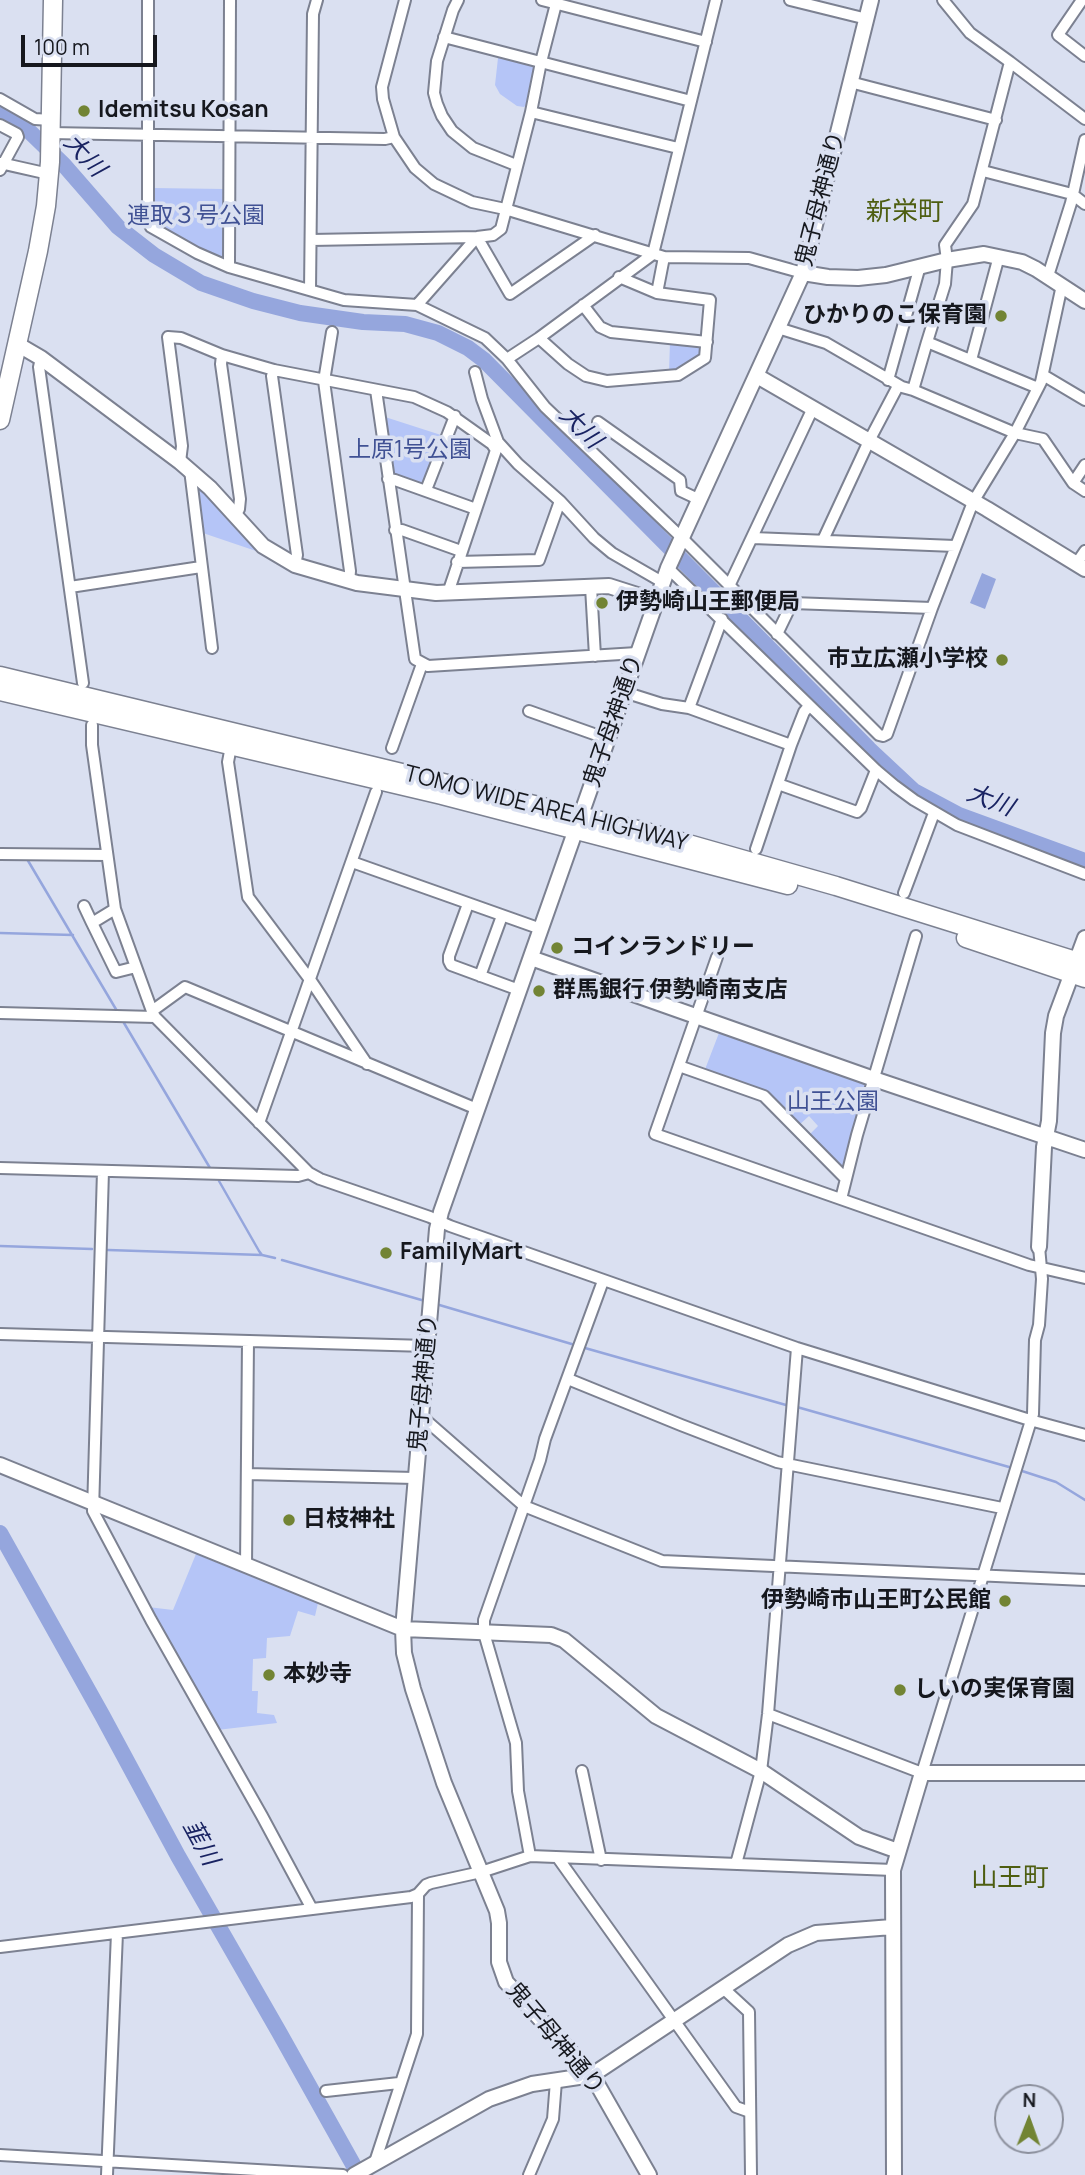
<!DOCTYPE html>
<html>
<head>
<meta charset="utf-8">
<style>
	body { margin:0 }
	#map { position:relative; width:1085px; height:2175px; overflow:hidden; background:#dae0f1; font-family:Manrope,sans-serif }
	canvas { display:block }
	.north { position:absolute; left:994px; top:2084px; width:70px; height:70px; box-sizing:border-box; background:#dae0f1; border:2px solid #8c909d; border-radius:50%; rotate:1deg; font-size:19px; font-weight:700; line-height:28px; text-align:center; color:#16181e }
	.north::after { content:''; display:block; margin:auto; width:24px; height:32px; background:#728434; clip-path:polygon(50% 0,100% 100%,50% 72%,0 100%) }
	.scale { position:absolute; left:21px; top:35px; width:136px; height:32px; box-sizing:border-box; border:4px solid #16181e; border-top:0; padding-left:9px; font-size:21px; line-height:24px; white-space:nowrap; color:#16181e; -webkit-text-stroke:5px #dae0f1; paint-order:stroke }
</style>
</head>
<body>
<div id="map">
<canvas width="1085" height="2175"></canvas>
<div class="north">N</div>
<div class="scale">100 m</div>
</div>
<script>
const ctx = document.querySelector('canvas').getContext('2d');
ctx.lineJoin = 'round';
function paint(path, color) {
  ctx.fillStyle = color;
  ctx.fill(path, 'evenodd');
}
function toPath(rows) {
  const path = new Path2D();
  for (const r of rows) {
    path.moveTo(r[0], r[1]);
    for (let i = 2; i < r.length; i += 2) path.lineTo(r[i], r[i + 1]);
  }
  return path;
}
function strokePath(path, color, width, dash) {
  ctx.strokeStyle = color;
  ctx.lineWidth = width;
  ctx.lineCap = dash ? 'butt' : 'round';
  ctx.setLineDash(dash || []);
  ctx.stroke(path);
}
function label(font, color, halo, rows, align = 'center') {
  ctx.font = font + ' Manrope,"Noto Sans JP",sans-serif';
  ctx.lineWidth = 7;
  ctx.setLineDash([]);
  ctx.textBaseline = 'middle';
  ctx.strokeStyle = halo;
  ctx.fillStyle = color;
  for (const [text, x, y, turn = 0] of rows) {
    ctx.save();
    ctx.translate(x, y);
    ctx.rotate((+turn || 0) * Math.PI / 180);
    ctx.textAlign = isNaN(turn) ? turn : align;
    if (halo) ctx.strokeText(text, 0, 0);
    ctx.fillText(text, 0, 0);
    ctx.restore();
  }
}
paint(toPath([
	[502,55,536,66,528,104,524,107,517,106,500,94,495,85,498,58],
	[152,188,225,189,225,258,220,259,190,246,151,221],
	[670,342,699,345,702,348,702,358,669,372],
	[382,416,441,435,425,483,419,485,393,475],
	[194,481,259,552,200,532],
	[719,1033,864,1084,866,1089,844,1167,839,1168,808,1136,818,1126,809,1116,798,1126,766,1094,704,1072],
	[196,1554,318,1603,315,1616,298,1611,290,1636,267,1638,266,1658,253,1659,252,1691,258,1691,257,1713,274,1715,277,1723,217,1730,148,1607,173,1610]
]), '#b5c5f7');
paint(toPath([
	[982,573,996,579,985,609,970,603]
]), '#95a6dd');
strokePath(toPath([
	[27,859,117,1011],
	[0,933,73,935],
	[124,1023,210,1168],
	[219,1181,259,1251,262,1255,275,1258],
	[0,1246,92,1249],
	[108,1250,262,1255],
	[282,1260,425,1301],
	[436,1304,575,1345],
	[585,1348,786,1405],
	[797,1407,1009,1467],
	[1019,1470,1056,1482,1085,1500]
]), '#95a6dd', 2.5);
strokePath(toPath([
	[0,114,30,132,64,165,118,227,154,255,201,283,253,301,300,313,363,322,405,324,438,333,468,348,484,360,869,749,914,791,959,815,1085,861],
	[0,1533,102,1715,178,1856,279,2032,359,2175]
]), '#95a6dd', 16);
const minor = toPath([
	[148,0,148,221,151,227,197,253,229,267,344,300,417,305,485,338,507,359,545,407,681,537,879,735,883,736,887,734,932,608,973,502,1015,433,1041,382,1062,285],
	[405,0,382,87,383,99,394,137,415,168,434,184,472,202,505,209,664,257,749,258,803,273],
	[458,0,453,10,437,61,434,93,437,104,442,116,452,131,473,148,516,165],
	[542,0,706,42],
	[790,0,867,19],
	[943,0,970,33,1010,62,973,204,945,245,947,260,945,284,927,342,1038,388],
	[1082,0,1058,35,1085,56],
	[444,37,691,101],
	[1010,62,1085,119],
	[850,82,996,120],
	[0,99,35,119,51,120],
	[531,112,678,148],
	[0,125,17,134,18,137,0,170],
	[50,133,385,139,394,137],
	[0,163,49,174],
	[983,171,1072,194,1085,204],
	[311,240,477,237,493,235,501,229,531,112,541,62,557,0],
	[229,267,230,0],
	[1048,276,1071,203,1085,140],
	[310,290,313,14,317,0],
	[657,293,664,257],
	[417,305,477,237,510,294,595,235],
	[583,305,600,327,611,332,707,342],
	[778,328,826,343,902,387,913,390,1015,433,1043,439,1073,483,1085,465],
	[332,332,324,381,350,571,349,582],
	[539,338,568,364,586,376,607,381,678,375,705,358,710,300,657,293,619,277],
	[222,355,221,364,240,499,239,509,235,516],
	[41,358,39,367,83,683],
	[507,359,539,338,653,254,716,0],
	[971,360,999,256],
	[274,370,272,376,297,555,295,565],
	[475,372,482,399,498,442],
	[1043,375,1085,400],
	[888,380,920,266],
	[376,390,415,659,428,666,637,653],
	[913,390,927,342],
	[598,422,680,480,681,491,698,499],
	[492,444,498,442,518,464,560,501,594,538,612,553,664,583],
	[180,462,182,446,168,337,181,338,222,355,274,370,414,397,447,412,492,444,496,450,448,593],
	[190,470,212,648],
	[388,479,395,480,476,509],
	[1073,483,1085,491],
	[426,490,455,416],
	[395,530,402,530,461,551],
	[753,538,955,546],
	[823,540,869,441,898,386],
	[457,562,539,560,560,501],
	[1076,564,1085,551],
	[668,568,876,770,895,786,914,800,957,825,1085,874],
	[729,586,813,408],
	[70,587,201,567],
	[591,587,595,656],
	[777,634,792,603,932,608],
	[624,692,662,704,689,708,791,745],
	[689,708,722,619],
	[529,711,608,739],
	[92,725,92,745,115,909,152,1011,155,1017,309,1173,320,1179,430,1217,450,1226,797,1348,1030,1420,1085,1435],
	[231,746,228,762,248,897,311,981,367,1064],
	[392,748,422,664],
	[778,784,857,812,861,808,876,770],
	[756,849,791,745,804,712,809,706],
	[0,854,107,855],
	[352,862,541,929],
	[904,893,934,813],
	[468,904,449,956,449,961,451,965,519,990],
	[84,906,92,923],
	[115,909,92,923,116,972,136,967],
	[717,957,655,1134,1029,1265,1085,1278],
	[480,976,502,916],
	[152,1011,185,987,477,1109],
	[0,1013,155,1017],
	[679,1066,764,1096,845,1178],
	[259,1123,376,792],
	[0,1168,298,1176,309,1173],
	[103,1171,93,1511,151,1620,262,1816,312,1909],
	[841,1199,857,1135,916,936],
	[0,1334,427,1346],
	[568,1379,681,1425,777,1462,1002,1508],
	[421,1416,524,1506,662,1561,1085,1580],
	[247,1474,415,1478],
	[246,1566,248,1341],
	[768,1714,922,1773,1033,1414,1035,1340,1039,1325,1042,1279,1039,1247],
	[582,1771,601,1860],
	[530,1856,518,1791,516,1743,484,1633,484,1620,540,1460,545,1439,603,1281],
	[558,1858,736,2107,750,2112],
	[736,1864,761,1771,768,1714,797,1348],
	[0,1947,411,1897,418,1894,426,1885,431,1883,481,1872,530,1856,893,1870],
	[723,1988,749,2012,751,2175],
	[326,2091,399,2083],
	[0,2155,343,2175],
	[375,2162,417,2034,418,1894],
	[107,2175,117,1933],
	[529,2175,553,2119,556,2081]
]);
const tertiary = toPath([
	[803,273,828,277,858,278,886,275,947,260,984,254,1022,262,1036,269,1085,301],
	[17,344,41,358,180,462,210,488,263,546,295,565,357,583,436,593,609,586,656,601],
	[757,376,987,509,1085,569],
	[531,958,874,1079,1085,1150],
	[1039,1247,1044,1147,1049,1121,1053,1033,1056,1016,1085,938],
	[0,1465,403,1629,551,1635,564,1640,656,1716,761,1771,859,1837,898,1851],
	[354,2175,489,2099,532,2084,592,2075,788,1945,816,1933,892,1927],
	[649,2175,592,2075,506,1982,499,1962,499,1923,497,1911,444,1783,413,1689,404,1653,403,1629,437,1229,441,1212,668,568,803,273,871,0],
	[894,2175,893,1870,922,1773,1085,1773]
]);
const primary = toPath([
	[0,420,38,251,46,206,50,162,53,0]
]);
const trunk = toPath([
	[0,676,646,832,836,886,1085,964],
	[0,691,442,795,788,885],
	[966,938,1085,978]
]);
strokePath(minor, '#7c8191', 14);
strokePath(tertiary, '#7c8191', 18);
strokePath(primary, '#7c8191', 21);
strokePath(trunk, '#7c8191', 21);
strokePath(minor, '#fff', 10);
strokePath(tertiary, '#fff', 14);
strokePath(primary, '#fff', 18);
strokePath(trunk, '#fff', 18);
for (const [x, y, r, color] of [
	[84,111,7,"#728434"],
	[1001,316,7,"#728434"],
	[602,603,7,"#728434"],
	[1002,660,7,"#728434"],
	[557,948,7,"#728434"],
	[539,991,7,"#728434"],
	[386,1253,7,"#728434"],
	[289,1520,7,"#728434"],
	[1005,1601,7,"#728434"],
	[269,1675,7,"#728434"],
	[900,1690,7,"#728434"]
]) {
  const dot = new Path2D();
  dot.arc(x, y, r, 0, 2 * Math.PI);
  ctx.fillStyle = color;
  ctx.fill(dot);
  strokePath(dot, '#dae0f1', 2.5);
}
label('bold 23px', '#16181e', '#dae0f1', [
	["Idemitsu Kosan",98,111],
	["ひかりのこ保育園",987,316,"right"],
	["伊勢崎山王郵便局",616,603],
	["市立広瀬小学校",988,660,"right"],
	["コインランドリー",571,948],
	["群馬銀行 伊勢崎南支店",553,991],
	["FamilyMart",400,1253],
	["日枝神社",303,1520],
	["伊勢崎市山王町公民館",991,1601,"right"],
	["本妙寺",283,1675],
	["しいの実保育園",914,1690]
], 'left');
label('23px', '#16181e', '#dae0f1', [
	["鬼子母神通り",821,199,-76],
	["鬼子母神通り",614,721,-71],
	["TOMO WIDE AREA HIGHWAY",546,809,14],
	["鬼子母神通り",424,1383,-85],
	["鬼子母神通り",555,2039,50]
]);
label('23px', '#405194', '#dae0f1', [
	["連取３号公園",196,217],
	["上原1号公園",410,451],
	["山王公園",833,1103]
]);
label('italic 24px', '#192362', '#dae0f1', [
	["大川",84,156,47],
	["大川",580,428,45],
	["大川",990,801,21],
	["韮川",200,1843,61]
]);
label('26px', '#4e5e11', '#dae0f1', [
	["新栄町",905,213],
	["山王町",1010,1879]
]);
</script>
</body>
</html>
